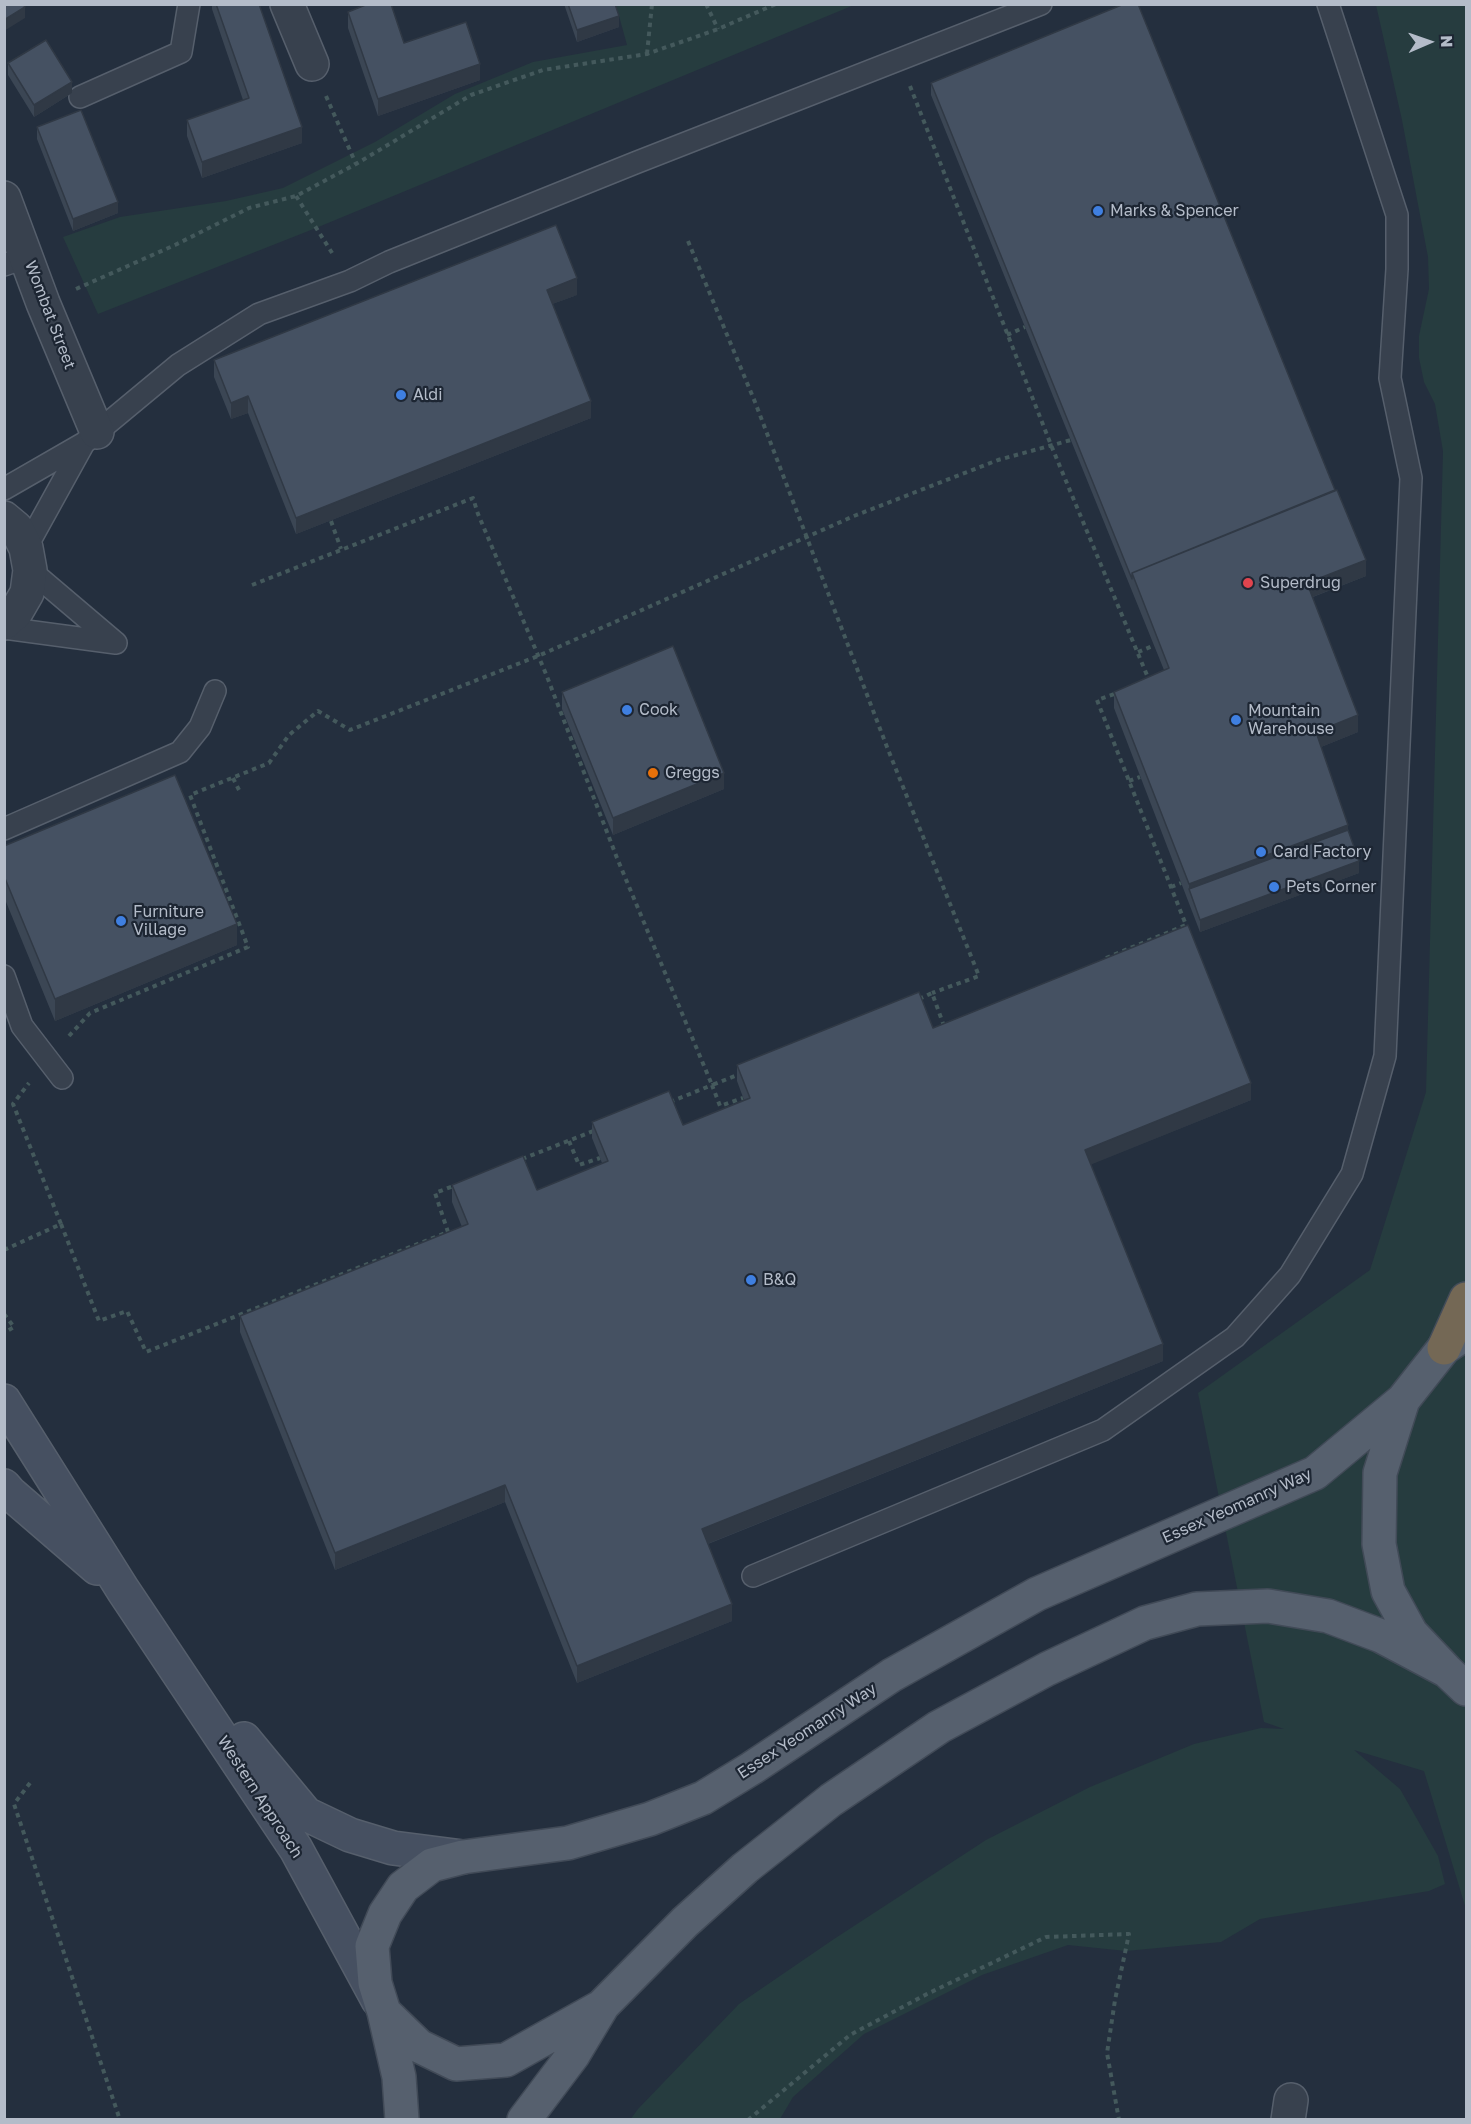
<!DOCTYPE html>
<html>
<head>
<meta charset="utf-8">
<style>
	body { margin:0 }
	#map { position:relative; width:1471px; height:2124px; overflow:hidden; background:#242f3e; font-family:"Golos Text",sans-serif }
	canvas { display:block }
	.frame { position:absolute; inset:0; border:6px solid #b4bcc9; pointer-events:none }
	.north { position:absolute; left:1399px; top:12px; width:60px; height:60px; -webkit-text-stroke:4px #1d2633; paint-order:stroke; rotate:88deg; font-size:16px; font-weight:700; line-height:24px; text-align:center; color:#b4bcc9 }
	.north::after { content:''; display:block; margin:auto; width:21px; height:27px; background:#b4bcc9; clip-path:polygon(50% 0,100% 100%,50% 72%,0 100%) }
</style>
</head>
<body>
<div id="map">
<canvas width="1471" height="2124"></canvas>
<div class="frame"></div>
<div class="north">N</div>
</div>
<script>
const ctx = document.querySelector('canvas').getContext('2d');
ctx.lineJoin = 'round';
function paint(path, color) {
  ctx.fillStyle = color;
  ctx.fill(path, 'evenodd');
}
function toPath(rows) {
  const path = new Path2D();
  for (const r of rows) {
    path.moveTo(r[0], r[1]);
    for (let i = 2; i < r.length; i += 2) path.lineTo(r[i], r[i + 1]);
  }
  return path;
}
function strokePath(path, color, width, dash) {
  ctx.strokeStyle = color;
  ctx.lineWidth = width;
  ctx.lineCap = dash ? 'butt' : 'round';
  ctx.setLineDash(dash || []);
  ctx.stroke(path);
}
function label(font, color, halo, rows, align = 'center') {
  ctx.font = font + ' "Golos Text",sans-serif';
  ctx.lineWidth = 4.5;
  ctx.setLineDash([]);
  ctx.textBaseline = 'middle';
  ctx.strokeStyle = halo;
  ctx.fillStyle = color;
  for (const [text, x, y, turn = 0] of rows) {
    ctx.save();
    ctx.translate(x, y);
    ctx.rotate((+turn || 0) * Math.PI / 180);
    ctx.textAlign = isNaN(turn) ? turn : align;
    if (halo) ctx.strokeText(text, 0, 0);
    ctx.fillText(text, 0, 0);
    ctx.restore();
  }
}
paint(toPath([
	[616,5,854,5,316,228,98,314,63,237,120,217,226,201,283,188,375,142,455,94,533,62,627,45],
	[1376,5,1466,5,1466,1909,1424,1771,1354,1750,1400,1789,1438,1856,1445,1884,1429,1891,1260,1919,1221,1942,1126,1951,1068,1945,982,1975,864,2034,793,2097,780,2119,630,2120,638,2109,739,2004,834,1939,986,1840,1090,1787,1194,1744,1261,1728,1284,1729,1264,1722,1198,1393,1370,1270,1426,1092,1443,451,1435,404,1424,382,1419,358,1419,336,1429,289,1428,257,1402,120]
]), '#263c3f');
const lane = toPath([
	[80,97,181,52,189,4],
	[4,265,27,257],
	[4,489,84,443,178,365,259,314,350,281,389,262,635,163,1041,4],
	[26,548,84,443],
	[30,570,116,643],
	[4,628,116,643],
	[4,829,180,752,200,727,215,691],
	[4,976,22,1026,62,1078],
	[753,1576,1103,1430,1235,1337,1290,1275,1352,1174,1385,1056,1411,478,1390,378,1397,269,1397,215,1328,4]
]);
const street = toPath([
	[287,4,312,64],
	[4,198,43,303,97,432],
	[4,518,16,528,26,548,30,570,27,593,16,612,4,623],
	[1288,2120,1291,2100]
]);
const secondary = toPath([
	[4,1401,123,1590,296,1849,378,2000],
	[4,1486,10,1493,97,1568],
	[244,1739,306,1814,350,1835,393,1848,463,1857]
]);
const primary = toPath([
	[1466,1333,1444,1348,1403,1400,1380,1473,1379,1544,1388,1591,1411,1633,1447,1671,1466,1689],
	[384,2012,419,2046,456,2064,506,2060,599,2008],
	[402,2120,399,2077,384,2012,375,1983,372,1946,385,1914,403,1887,432,1865,463,1857,568,1843,650,1819,703,1798,752,1768,892,1675,1037,1594,1315,1473,1403,1400],
	[524,2120,573,2055,603,2005,685,1922,745,1868,831,1800,939,1727,1047,1669,1145,1623,1197,1609,1268,1606,1328,1616,1381,1636,1447,1671]
]);
const highway = toPath([
	[1444,1348,1466,1299]
]);
strokePath(lane, '#565f6c', 24);
strokePath(street, '#565f6c', 36);
strokePath(secondary, '#565f6c', 36);
strokePath(primary, '#414a57', 36);
strokePath(highway, '#434c59', 36);
strokePath(toPath([
	[706,4,718,29],
	[647,54,652,4],
	[910,86,1051,445,1149,680],
	[326,96,356,164],
	[296,196,334,256],
	[688,241,755,402,887,747,979,976,932,993],
	[76,289,175,245,249,208,296,196,356,164,471,95,543,70,647,54,718,29,776,4],
	[1007,335,1025,327],
	[331,521,341,549],
	[252,585,473,498,478,514,546,674,617,858,712,1085,740,1074],
	[1138,652,1155,645],
	[233,778,239,790],
	[1129,781,1140,777],
	[1171,887,1181,883],
	[1106,958,1186,925,1097,700,1117,693],
	[919,999,932,993,944,1026],
	[69,1036,90,1013,248,947,190,795,269,763,289,735,318,711,350,730,538,656,854,516,998,460,1071,440],
	[670,1102,712,1085,720,1106,743,1098],
	[569,1141,579,1165,600,1158],
	[522,1159,596,1130],
	[61,1224,99,1321,127,1311,146,1352,448,1232,435,1193,456,1185],
	[4,1250,61,1224,13,1104,29,1083],
	[4,1314,14,1327,4,1333],
	[30,1783,14,1804,120,2120],
	[748,2120,850,2035,927,1994,1046,1937,1129,1934,1115,2000,1107,2053,1119,2120]
]), '#44595c', 4, [4.5, 4.5]);
strokePath(lane, '#38414e', 21);
strokePath(street, '#38414e', 33);
strokePath(secondary, '#465061', 33);
strokePath(primary, '#56606e', 33);
strokePath(highway, '#746855', 33);
paint(toPath([
	[212,4,259,4,302,143,202,178,187,136,187,120,243,100,212,9],
	[564,4,615,4,619,27,577,42],
	[348,12,404,43,480,80,378,116,348,28],
	[8,63,72,93,34,117,8,75],
	[931,83,1366,576,1313,597,1358,732,1321,747,1348,830,1359,873,1200,932,1114,708,1114,692,1164,670,931,95],
	[37,127,118,213,73,231,37,139],
	[577,295,552,304,591,418,296,534,248,413,231,419,214,377,214,360],
	[562,692,724,789,613,835,562,709],
	[4,846,237,945,55,1021,4,897],
	[933,1028,1251,1100,1091,1164,1163,1361,708,1544,732,1621,577,1683,505,1502,335,1570,240,1332,240,1316,462,1227,452,1202,452,1185,537,1190,602,1163,592,1138,592,1122,683,1125,744,1100,737,1081,737,1065]
]), '#3b4654');
paint(toPath([
	[25,7,25,18,4,31,4,20],
	[619,16,619,27,577,42,577,30],
	[480,64,480,80,378,116,378,99],
	[72,82,72,93,34,117,34,105],
	[302,127,302,143,202,178,202,162],
	[118,202,118,213,73,231,73,219],
	[577,278,577,295,547,306,547,290],
	[248,396,248,413,231,419,231,403],
	[591,401,591,418,296,534,296,518],
	[1366,560,1366,576,1307,599,1307,583],
	[1358,715,1358,732,1316,749,1316,732],
	[724,773,724,789,613,835,613,818],
	[1348,825,1348,842,1189,889,1189,884],
	[1359,861,1359,873,1200,932,1200,920],
	[237,924,237,945,55,1021,55,999],
	[1251,1083,1251,1100,1085,1167,1085,1150],
	[1163,1344,1163,1361,702,1546,702,1529],
	[505,1485,505,1502,335,1570,335,1553],
	[732,1604,732,1621,577,1683,577,1666]
]), '#303945');
const building = toPath([
	[4,4,23,4,25,7,4,20,4,4],
	[216,4,259,4,302,127,202,162,187,120,249,98,216,4],
	[368,4,391,4,404,43,466,22,480,64,378,99,348,12,368,4],
	[568,4,615,4,619,16,577,30,568,4],
	[1124,4,1138,4,1335,490,1132,573,1132,579,931,83,1124,4],
	[46,40,72,82,34,105,8,63,46,40],
	[81,110,118,202,73,219,37,127,81,110],
	[556,225,577,278,547,290,591,401,296,518,248,396,231,403,214,360,556,225],
	[1337,490,1366,560,1307,583,1358,715,1316,732,1348,825,1189,884,1114,692,1169,668,1132,573,1337,490],
	[673,646,724,773,613,818,562,692,673,646],
	[175,775,237,924,55,999,4,876,4,846,175,775],
	[1348,830,1359,861,1200,920,1189,889,1348,830],
	[1188,925,1251,1083,1085,1150,1163,1344,702,1529,732,1604,577,1666,505,1485,335,1553,240,1316,468,1224,452,1185,523,1156,537,1190,608,1161,592,1122,669,1091,683,1125,750,1098,737,1065,919,992,933,1028,1188,925]
]);
paint(building, '#455162');
strokePath(building, '#303945', 1.5);
for (const [x, y, r, color] of [
	[1098,211,6,"#3f7fe0"],
	[401,395,6,"#3f7fe0"],
	[1248,583,6,"#e0444e"],
	[627,710,6,"#3f7fe0"],
	[1236,720,6,"#3f7fe0"],
	[653,773,6,"#e8710a"],
	[1261,852,6,"#3f7fe0"],
	[1274,887,6,"#3f7fe0"],
	[121,921,6,"#3f7fe0"],
	[751,1280,6,"#3f7fe0"]
]) {
  const dot = new Path2D();
  dot.arc(x, y, r, 0, 2 * Math.PI);
  ctx.fillStyle = color;
  ctx.fill(dot);
  strokePath(dot, '#1d2633', 2);
}
label('16px', '#b4bcc9', '#1d2633', [
	["Marks & Spencer",1110,211],
	["Aldi",413,395],
	["Superdrug",1260,583],
	["Cook",639,710],
	["Mountain",1248,711],
	["Warehouse",1248,729],
	["Greggs",665,773],
	["Card Factory",1273,852],
	["Pets Corner",1286,887],
	["Furniture",133,912],
	["Village",133,930],
	["B&Q",763,1280]
], 'left');
label('16px', '#b4bcc9', '#1d2633', [
	["Wombat Street",50,315,69],
	["Essex Yeomanry Way",1237,1506,-24],
	["Essex Yeomanry Way",807,1731,-33],
	["Western Approach",260,1797,57]
]);
</script>
</body>
</html>
